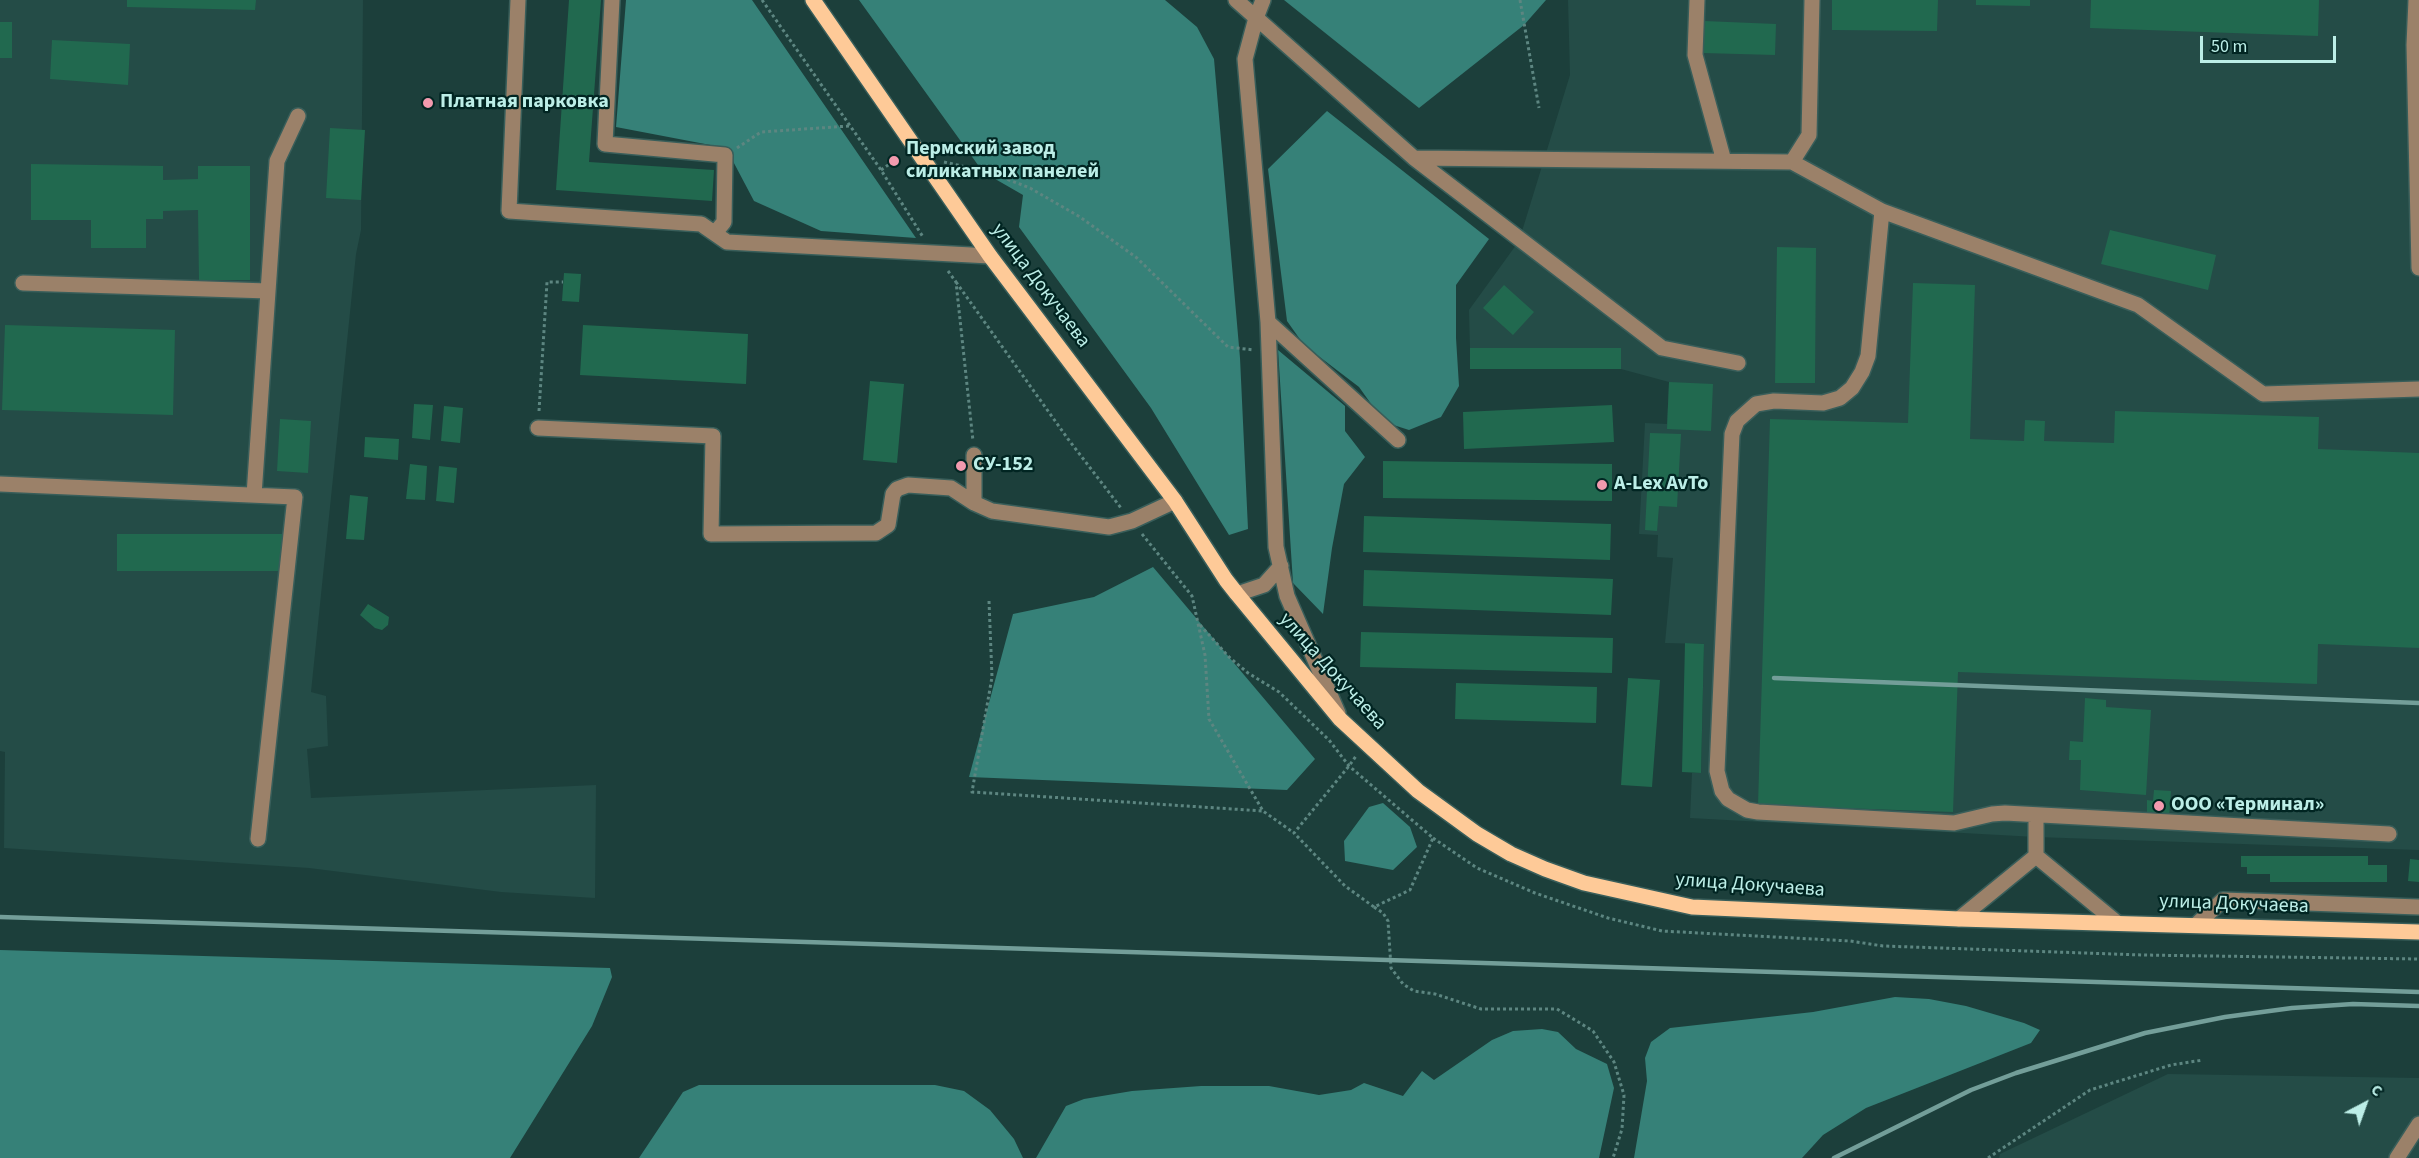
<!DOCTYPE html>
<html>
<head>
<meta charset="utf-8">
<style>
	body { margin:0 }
	#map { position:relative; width:2419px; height:1158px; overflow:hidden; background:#1c3f3b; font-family:"Source Sans 3",sans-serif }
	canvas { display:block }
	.north { position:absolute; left:2335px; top:1074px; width:60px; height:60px; -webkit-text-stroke:4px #012522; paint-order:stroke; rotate:41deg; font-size:16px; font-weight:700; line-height:24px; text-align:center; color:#bceee7 }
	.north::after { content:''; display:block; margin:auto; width:21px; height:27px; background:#bceee7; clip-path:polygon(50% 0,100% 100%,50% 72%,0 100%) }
	.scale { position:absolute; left:2200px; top:36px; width:136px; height:27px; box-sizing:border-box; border:3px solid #bceee7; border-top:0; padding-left:8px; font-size:18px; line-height:21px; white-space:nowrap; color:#bceee7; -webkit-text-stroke:4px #012522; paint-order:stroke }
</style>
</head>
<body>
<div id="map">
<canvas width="2419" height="1158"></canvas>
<div class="north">С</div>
<div class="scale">50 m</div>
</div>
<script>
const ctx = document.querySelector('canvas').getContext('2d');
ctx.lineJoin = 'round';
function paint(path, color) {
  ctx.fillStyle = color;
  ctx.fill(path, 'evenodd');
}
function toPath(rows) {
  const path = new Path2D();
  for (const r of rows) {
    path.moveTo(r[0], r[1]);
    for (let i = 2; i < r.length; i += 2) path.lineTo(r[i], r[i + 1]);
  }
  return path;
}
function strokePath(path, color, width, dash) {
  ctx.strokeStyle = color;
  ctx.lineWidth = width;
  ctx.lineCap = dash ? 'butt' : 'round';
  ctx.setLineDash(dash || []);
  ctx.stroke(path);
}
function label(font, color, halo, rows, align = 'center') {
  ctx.font = font + ' "Source Sans 3",sans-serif';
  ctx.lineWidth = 4.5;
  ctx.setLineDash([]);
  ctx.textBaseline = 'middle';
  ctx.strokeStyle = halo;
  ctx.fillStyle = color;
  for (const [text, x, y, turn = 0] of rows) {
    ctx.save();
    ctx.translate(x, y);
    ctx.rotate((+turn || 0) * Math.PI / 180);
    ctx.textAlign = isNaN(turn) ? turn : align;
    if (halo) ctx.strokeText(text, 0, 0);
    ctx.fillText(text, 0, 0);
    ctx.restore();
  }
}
paint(toPath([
	[0,0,363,0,361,230,356,254,311,692,326,696,328,746,307,749,311,798,596,785,595,898,501,892,309,868,4,848,5,752,0,751],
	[1568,0,2419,0,2419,850,2036,837,1690,818,1692,773,1701,773,1704,644,1665,643,1673,558,1657,557,1658,535,1639,534,1645,423,1667,424,1669,382,1621,369,1621,348,1470,348,1469,310,1519,241,1570,75],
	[2168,1074,2419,1078,2419,1158,1999,1158,2000,1154]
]), '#244c47');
paint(toPath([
	[626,0,752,0,916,238,821,231,754,201,726,148,616,127],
	[859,0,1165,0,1197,27,1214,59,1240,358,1248,529,1229,535,1151,408,1019,227,1023,195,983,172],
	[1284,0,1546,0,1524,25,1419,108],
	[1327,111,1489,239,1456,285,1456,338,1459,386,1441,417,1409,430,1384,422,1359,387,1304,345,1287,321,1268,169],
	[1278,350,1345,406,1345,431,1365,457,1344,484,1332,548,1323,614,1293,583],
	[1153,567,1315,759,1287,790,969,777,1013,614,1094,597],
	[1383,803,1410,827,1417,847,1393,870,1345,861,1344,841,1369,807],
	[0,950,610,968,612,977,592,1026,510,1158,0,1158],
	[1895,997,1929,999,1966,1006,2024,1023,2040,1030,2031,1043,1866,1108,1823,1135,1802,1158,1634,1158,1647,1081,1645,1058,1651,1042,1670,1028,1813,1012],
	[1542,1029,1558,1032,1576,1049,1607,1064,1614,1088,1599,1158,1036,1158,1066,1106,1084,1099,1132,1091,1201,1086,1269,1086,1319,1095,1351,1090,1364,1083,1403,1096,1422,1071,1434,1080,1492,1040,1513,1031],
	[699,1085,935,1085,964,1091,990,1110,1014,1139,1023,1158,639,1158,683,1092]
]), '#368178');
paint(toPath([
	[127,0,256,0,255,10,127,7],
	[569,0,601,0,589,162,714,170,712,201,556,190],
	[1832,0,1938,0,1937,31,1832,30],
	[1976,0,2030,0,2030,6,1976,5],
	[2091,0,2319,0,2318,36,2090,28],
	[1704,21,1776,24,1775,55,1703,53],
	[0,22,12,22,12,58,0,58],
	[52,40,130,44,128,85,50,79],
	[330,128,365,130,361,200,326,198],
	[31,164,163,166,163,180,198,179,198,166,250,166,250,280,199,280,198,210,163,211,163,219,146,219,146,248,91,248,91,220,31,220],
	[2110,230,2216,255,2208,290,2101,264],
	[1777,247,1816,248,1815,383,1775,383],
	[564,273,581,274,579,302,562,301],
	[1913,283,1975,285,1970,439,2024,441,2025,420,2045,421,2044,441,2114,443,2115,411,2319,417,2318,449,2419,453,2419,648,2318,644,2317,684,1958,672,1953,812,1758,805,1770,419,1908,423],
	[1504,285,1534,312,1513,335,1483,308],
	[5,325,175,330,173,415,2,410],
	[583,325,748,334,746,384,580,375],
	[1470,348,1621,348,1621,369,1470,369],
	[870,381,904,384,897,463,863,460],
	[1669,382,1713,384,1711,431,1667,429],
	[414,404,433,405,430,440,412,438],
	[1612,405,1614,442,1464,449,1463,412],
	[444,406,463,408,460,443,441,441],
	[280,419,311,421,308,473,277,471],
	[1650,433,1681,434,1677,507,1659,506,1657,531,1645,530],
	[365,437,399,439,398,460,364,457],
	[1383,461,1612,464,1612,501,1383,498],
	[410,464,427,466,425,500,406,499],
	[439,466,457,468,454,503,436,501],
	[350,495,368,497,364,540,346,539],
	[1364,516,1611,524,1610,560,1363,552],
	[117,534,283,534,283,571,117,571],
	[1364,570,1613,579,1611,615,1363,606],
	[368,604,389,617,388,625,382,630,375,628,360,615],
	[1361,632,1613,638,1612,673,1360,667],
	[1685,643,1704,644,1701,773,1682,772],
	[1628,678,1660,680,1652,787,1621,785],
	[1456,683,1597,687,1596,723,1455,719],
	[2085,698,2106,700,2106,707,2151,710,2146,795,2080,790,2081,760,2069,760,2070,741,2083,742],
	[2154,790,2171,791,2169,818,2147,817,2147,800,2153,801],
	[2241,856,2368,856,2368,865,2387,865,2387,882,2270,882,2270,874,2247,874,2247,867,2241,867],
	[2410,859,2419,860,2419,882,2408,881]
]), '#21694f');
const minor = toPath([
	[518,0,509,211,701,224,727,242,990,256],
	[612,0,605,144,725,155,724,222,715,233],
	[1236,0,1414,158,1662,348,1738,363],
	[1263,0,1256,18,1245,59,1268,322,1276,547,1287,596,1338,713],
	[1697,0,1695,55,1724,161],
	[2416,0,2414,45,2419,268],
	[1414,158,1792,162,1882,211,2138,305,2263,394,2419,389],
	[1792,162,1809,135,1812,0],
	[1882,211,1868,356,1862,372,1852,388,1840,398,1823,403,1774,401,1756,404,1737,421,1732,434,1717,771,1722,791,1728,799,1747,810,1758,812,1954,823,1992,814,2005,813,2389,834],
	[23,283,268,291],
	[1268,322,1398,440],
	[538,428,713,436,711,534,876,533,888,525,893,494,897,489,908,485,951,488,974,503,992,511,1109,527,1132,521,1175,501],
	[0,484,295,497,258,839],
	[254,495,277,161,298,116],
	[974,503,974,455],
	[1237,594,1264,585,1281,566],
	[2036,816,2036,856,2116,922],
	[1959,919,2036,856],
	[2197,924,2223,900,2419,907],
	[2397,1158,2419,1124]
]);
const major = toPath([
	[813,0,990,256,1175,501,1226,580,1237,594,1340,719,1418,791,1477,834,1511,854,1545,869,1584,883,1692,907,1959,919,2419,932]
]);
strokePath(minor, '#395e5a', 18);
strokePath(major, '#395e5a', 18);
strokePath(toPath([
	[762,0,881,170,923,237],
	[1520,0,1539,108],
	[737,148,761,132,849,126],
	[944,162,988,172,1030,188,1080,217,1137,258,1228,347,1254,350],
	[881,170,894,161],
	[948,271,956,282,973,441],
	[956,282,1068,439,1121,508],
	[539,411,547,282,563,282],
	[1142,534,1192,596,1205,655,1209,719,1263,811,1294,833],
	[989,601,992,677,972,792,1263,811],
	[1200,625,1229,657,1248,673,1279,692,1329,740,1349,766,1433,838,1410,890,1374,907,1345,886,1294,833,1349,766,1356,756],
	[1433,838,1477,868,1535,893,1608,918,1662,931,1850,941,1883,946,2142,955,2419,959],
	[1374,907,1383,913,1388,921,1391,968,1403,984,1414,991,1435,994,1481,1009,1557,1009,1593,1031,1614,1062,1624,1095,1622,1129,1613,1158],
	[1988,1158,2090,1090,2171,1065,2203,1060]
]), '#5d8681', 3, [3, 3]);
strokePath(minor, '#9b8169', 15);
strokePath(major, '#feca98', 15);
strokePath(toPath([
	[1774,678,2419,703],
	[0,917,2419,992],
	[1834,1158,1971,1090,2016,1073,2145,1033,2225,1017,2292,1008,2353,1004,2419,1006]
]), '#739e99', 4.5);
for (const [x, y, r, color] of [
	[428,103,6,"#f29aae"],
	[894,161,6,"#f29aae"],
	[961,466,6,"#f29aae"],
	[1602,485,6,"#f29aae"],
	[2159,806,6,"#f29aae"]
]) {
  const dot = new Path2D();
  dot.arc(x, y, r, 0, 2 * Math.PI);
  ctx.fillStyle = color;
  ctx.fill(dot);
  strokePath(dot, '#012522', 2);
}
label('bold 20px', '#bceee7', '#012522', [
	["Платная парковка",440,103],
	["Пермский завод",906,150],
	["силикатных панелей",906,173],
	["СУ-152",973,466],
	["A-Lex AvTo",1614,485],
	["ООО «Терминал»",2171,806]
], 'left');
label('20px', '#bceee7', '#012522', [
	["улица Докучаева",1040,286,53],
	["улица Докучаева",1332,672,48],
	["улица Докучаева",1750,886,4],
	["улица Докучаева",2234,905,2]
]);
</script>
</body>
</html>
